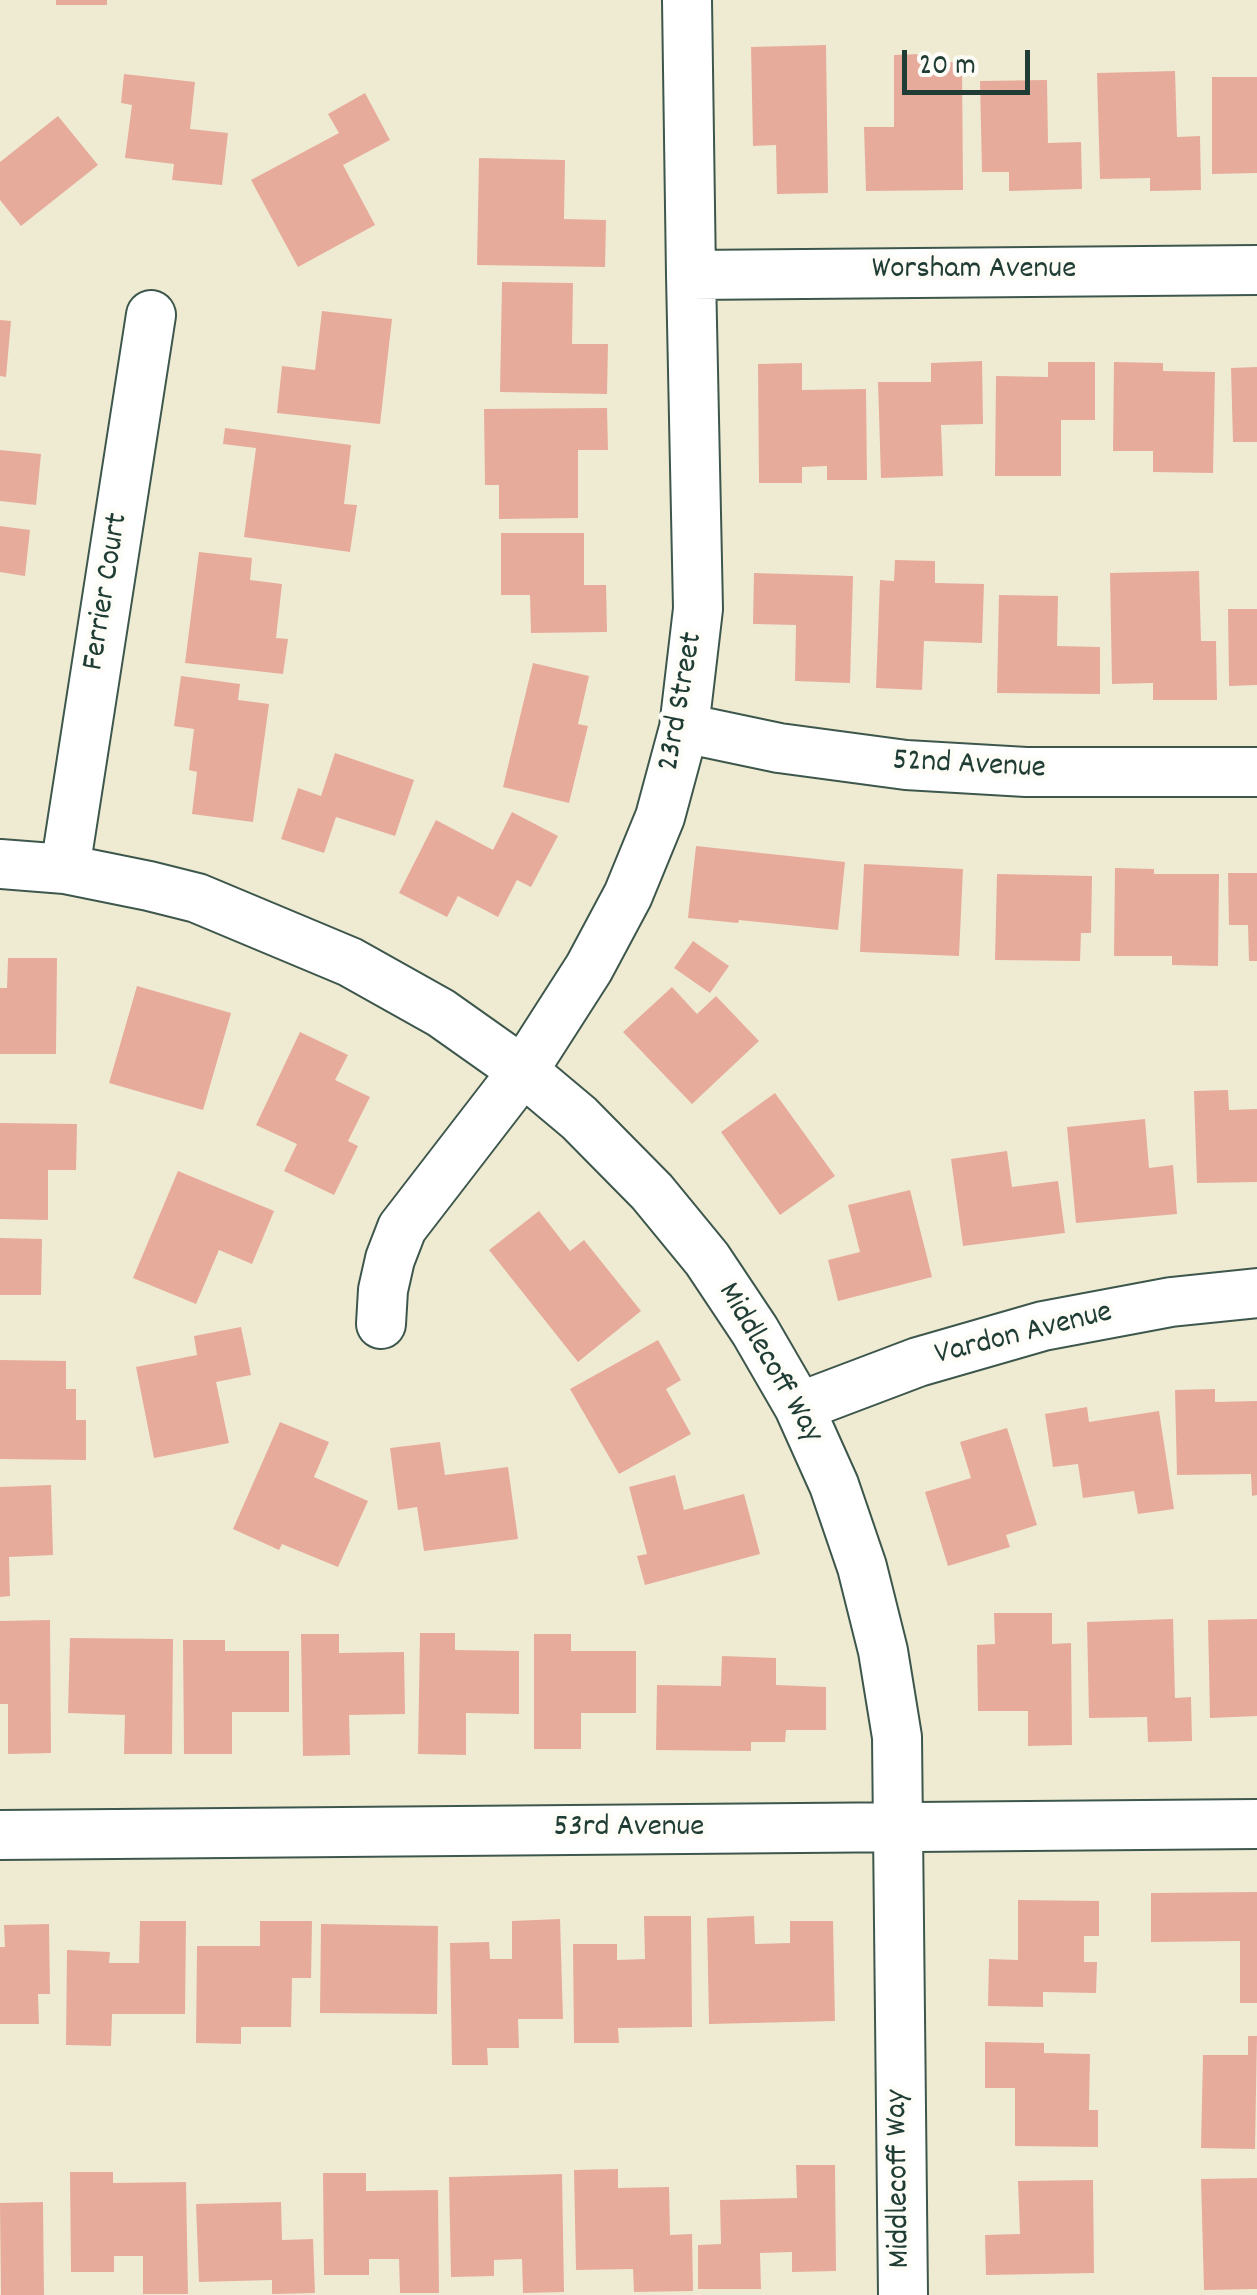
<!DOCTYPE html>
<html>
<head>
<meta charset="utf-8">
<style>
	body { margin:0 }
	#map { position:relative; width:1257px; height:2295px; overflow:hidden; background:#efebd3; font-family:Dekko,sans-serif }
	canvas { display:block }
	.scale { position:absolute; left:902px; top:50px; width:128px; height:45px; box-sizing:border-box; border:5px solid #1f3d34; border-top:0; padding-left:12px; font-size:30px; line-height:35px; white-space:nowrap; color:#1f3d34; -webkit-text-stroke:8px #fdfcf7; paint-order:stroke }
</style>
</head>
<body>
<div id="map">
<canvas width="1257" height="2295"></canvas>
<div class="scale">20 m</div>
</div>
<script>
const ctx = document.querySelector('canvas').getContext('2d');
ctx.lineJoin = 'round';
function paint(path, color) {
  ctx.fillStyle = color;
  ctx.fill(path, 'evenodd');
}
function toPath(rows) {
  const path = new Path2D();
  for (const r of rows) {
    path.moveTo(r[0], r[1]);
    for (let i = 2; i < r.length; i += 2) path.lineTo(r[i], r[i + 1]);
  }
  return path;
}
function strokePath(path, color, width, dash) {
  ctx.strokeStyle = color;
  ctx.lineWidth = width;
  ctx.lineCap = dash ? 'butt' : 'round';
  ctx.setLineDash(dash || []);
  ctx.stroke(path);
}
function label(font, color, halo, rows, align = 'center') {
  ctx.font = font + ' Dekko,sans-serif';
  ctx.lineWidth = 9;
  ctx.setLineDash([]);
  ctx.textBaseline = 'middle';
  ctx.strokeStyle = halo;
  ctx.fillStyle = color;
  for (const [text, x, y, turn = 0] of rows) {
    ctx.save();
    ctx.translate(x, y);
    ctx.rotate((+turn || 0) * Math.PI / 180);
    ctx.textAlign = isNaN(turn) ? turn : align;
    if (halo) ctx.strokeText(text, 0, 0);
    ctx.fillText(text, 0, 0);
    ctx.restore();
  }
}
paint(toPath([
	[56,0,107,0,107,5,56,5],
	[826,45,828,193,777,194,776,145,753,146,751,47],
	[920,54,920,63,962,62,963,190,866,191,864,127,894,127,894,55],
	[1175,71,1177,137,1200,136,1201,190,1150,191,1150,178,1100,179,1097,73],
	[124,74,195,82,190,129,228,133,222,185,172,180,174,164,125,158,132,105,121,103],
	[1212,77,1257,77,1257,173,1212,174],
	[1047,80,1048,143,1081,142,1082,189,1009,191,1009,172,982,172,980,81],
	[365,93,390,140,343,165,375,225,298,267,251,180,339,133,328,114],
	[58,116,98,165,21,226,0,200,0,162],
	[479,158,565,160,564,219,606,220,605,267,477,265],
	[502,282,573,283,572,344,608,344,607,394,500,392],
	[322,311,392,319,380,424,277,413,282,366,315,370],
	[0,320,11,321,6,377,0,376],
	[982,361,983,424,941,425,943,476,881,478,878,382,931,382,931,363],
	[1048,362,1095,362,1095,420,1061,420,1061,476,995,476,996,376,1048,377],
	[1114,362,1163,363,1163,371,1215,372,1213,473,1153,472,1153,451,1113,451],
	[802,363,802,390,866,389,867,480,827,480,827,466,802,467,802,483,759,483,758,364],
	[1257,367,1257,442,1233,442,1231,368],
	[607,408,608,450,578,450,578,518,499,519,499,485,485,485,484,409],
	[225,428,351,445,344,504,357,505,350,552,244,537,256,448,223,444],
	[0,450,41,454,36,505,0,501],
	[0,526,30,530,25,576,0,572],
	[501,533,584,533,584,585,606,585,607,632,531,633,530,595,501,595],
	[199,552,252,558,250,580,282,584,276,638,288,639,283,674,185,663],
	[895,560,935,561,935,583,984,584,982,643,924,641,922,690,876,688,880,580,894,581],
	[1199,571,1201,641,1216,641,1217,700,1153,700,1153,683,1112,684,1110,573],
	[754,573,853,576,850,683,795,681,796,625,753,624],
	[999,595,1058,596,1057,646,1100,647,1100,694,997,693],
	[1228,609,1257,609,1257,685,1229,686],
	[533,663,589,676,578,724,588,726,569,803,503,787],
	[181,676,240,684,238,700,269,704,253,822,192,814,197,772,189,770,194,729,174,726],
	[335,753,414,780,395,836,336,817,324,853,281,839,298,788,321,796],
	[512,812,558,836,531,887,517,880,498,917,458,896,447,917,399,893,436,820,493,850],
	[696,846,845,862,838,930,739,920,738,923,688,918],
	[864,864,963,869,959,956,860,952],
	[1115,868,1154,869,1154,874,1219,874,1218,966,1172,965,1172,956,1114,956],
	[1228,873,1257,873,1257,961,1249,961,1248,925,1229,925],
	[997,874,1092,876,1091,933,1081,933,1080,961,995,960],
	[693,941,729,966,710,993,674,968],
	[8,958,57,958,56,1054,0,1054,0,988,7,988],
	[137,986,231,1013,203,1110,109,1083],
	[672,987,697,1014,716,996,759,1041,692,1104,623,1032],
	[300,1032,348,1055,335,1080,370,1097,348,1141,358,1146,334,1195,284,1171,297,1144,256,1125],
	[1228,1090,1229,1110,1257,1109,1257,1182,1197,1183,1194,1091],
	[775,1093,835,1176,780,1215,721,1132],
	[1145,1119,1149,1168,1173,1165,1177,1214,1076,1223,1067,1127],
	[0,1123,77,1124,76,1170,48,1170,48,1220,0,1219],
	[1007,1151,1012,1187,1058,1181,1065,1233,963,1246,951,1159],
	[178,1171,274,1211,252,1264,219,1250,196,1304,133,1278],
	[910,1190,932,1277,838,1301,828,1260,860,1252,848,1205],
	[539,1211,570,1251,584,1240,641,1311,578,1362,489,1250],
	[0,1238,42,1239,41,1295,0,1295],
	[241,1327,251,1375,216,1382,229,1443,154,1458,136,1367,197,1355,194,1336],
	[658,1340,681,1380,666,1389,691,1434,619,1474,570,1389],
	[0,1360,66,1361,66,1389,76,1389,76,1420,86,1420,86,1460,0,1459],
	[1215,1389,1215,1402,1257,1401,1257,1495,1252,1496,1251,1474,1177,1475,1175,1390],
	[1087,1407,1089,1422,1159,1411,1174,1509,1138,1514,1134,1491,1083,1498,1078,1464,1053,1467,1045,1414],
	[280,1422,329,1442,314,1477,368,1501,338,1567,282,1544,279,1550,233,1529],
	[1007,1428,1037,1525,1006,1535,1010,1547,948,1566,925,1492,971,1478,960,1442],
	[440,1442,445,1475,508,1467,518,1539,424,1551,417,1507,398,1510,390,1448],
	[675,1475,684,1510,744,1494,760,1554,645,1585,637,1556,647,1554,629,1487],
	[51,1485,53,1555,9,1557,10,1596,0,1597,0,1487],
	[994,1613,1052,1613,1052,1644,1071,1643,1072,1745,1028,1746,1028,1711,978,1711,977,1645,995,1644],
	[1173,1619,1175,1698,1191,1697,1192,1741,1148,1742,1147,1717,1089,1718,1087,1622],
	[1257,1619,1257,1716,1210,1718,1208,1620],
	[50,1620,51,1753,8,1754,8,1704,0,1704,0,1621],
	[420,1633,455,1633,455,1650,519,1651,519,1714,466,1713,466,1755,418,1754],
	[301,1634,339,1634,339,1653,404,1652,405,1714,349,1715,350,1755,303,1756],
	[534,1634,571,1634,571,1651,636,1651,636,1713,581,1713,581,1749,534,1749],
	[70,1638,173,1639,172,1754,124,1754,125,1715,68,1713],
	[183,1640,225,1640,225,1651,289,1651,289,1712,232,1712,232,1754,184,1754],
	[722,1656,776,1658,776,1685,826,1687,826,1730,786,1730,785,1742,751,1742,751,1751,656,1750,657,1685,721,1686],
	[1257,1892,1257,2003,1240,2003,1240,1941,1151,1942,1151,1893],
	[1018,1900,1099,1901,1099,1936,1084,1936,1084,1962,1097,1962,1096,1993,1043,1992,1043,2007,988,2006,989,1959,1018,1960],
	[644,1916,691,1916,692,2027,618,2028,619,2043,574,2043,573,1944,617,1944,617,1960,645,1959],
	[754,1916,755,1944,790,1943,790,1921,833,1921,835,2021,709,2024,707,1918],
	[560,1919,563,2019,518,2019,519,2048,487,2048,488,2065,452,2065,450,1943,489,1942,490,1959,512,1959,512,1921],
	[140,1921,186,1921,185,2014,112,2014,111,2046,66,2045,67,1950,110,1952,109,1963,139,1963],
	[260,1921,312,1921,311,1978,292,1978,291,2027,241,2027,241,2044,196,2043,197,1946,260,1946],
	[49,1924,50,1994,38,1994,39,2024,0,2024,0,1947,5,1947,4,1925],
	[321,1924,438,1926,437,2014,320,2013],
	[1248,2036,1257,2036,1255,2149,1201,2148,1203,2055,1248,2055],
	[985,2042,1044,2043,1044,2053,1090,2054,1089,2110,1098,2110,1098,2147,1015,2146,1015,2088,985,2088],
	[796,2165,835,2165,836,2271,792,2272,792,2252,760,2253,761,2289,698,2289,698,2245,721,2244,720,2200,797,2198],
	[618,2169,618,2188,669,2187,670,2235,692,2234,693,2291,634,2292,633,2269,576,2270,574,2170],
	[70,2172,113,2172,113,2183,186,2182,188,2294,143,2294,143,2256,114,2256,114,2272,71,2272],
	[323,2173,366,2173,366,2191,438,2190,439,2293,400,2293,399,2259,369,2259,369,2275,324,2275],
	[562,2174,564,2292,523,2293,522,2259,494,2260,494,2276,451,2277,449,2177],
	[1257,2178,1257,2289,1204,2290,1201,2179],
	[1093,2180,1094,2273,986,2275,985,2235,1020,2234,1018,2181],
	[43,2202,44,2295,1,2295,0,2203],
	[281,2202,282,2240,313,2239,315,2293,272,2294,272,2280,199,2282,196,2204]
]), '#e7ab9c');
const minor = toPath([
	[691,275,1257,270],
	[684,728,779,748,906,765,1026,772,1257,772],
	[0,864,65,869,149,886,197,898,350,962,441,1013,523,1071,579,1118,652,1192,707,1259,755,1331,799,1407,834,1485,862,1567,883,1651,897,1737,903,2295],
	[65,869,151,315],
	[381,1324,383,1290,390,1259,402,1228,523,1071,589,968,628,895,660,817,684,728,698,609,691,275,687,0],
	[799,1407,918,1362,1043,1326,1171,1302,1257,1293],
	[0,1835,1257,1824]
]);
strokePath(minor, '#3e574c', 52);
strokePath(minor, '#fff', 48);
label('32px', '#1f3d34', '#fdfcf7', [
	["Worsham Avenue",974,272],
	["Ferrier Court",108,592,-81],
	["23rd Street",683,702,-80],
	["52nd Avenue",969,767,3],
	["Vardon Avenue",1024,1336,-14],
	["Middlecoff Way",768,1364,60],
	["53rd Avenue",629,1830],
	["Middlecoff Way",901,2179,-91]
]);
</script>
</body>
</html>
